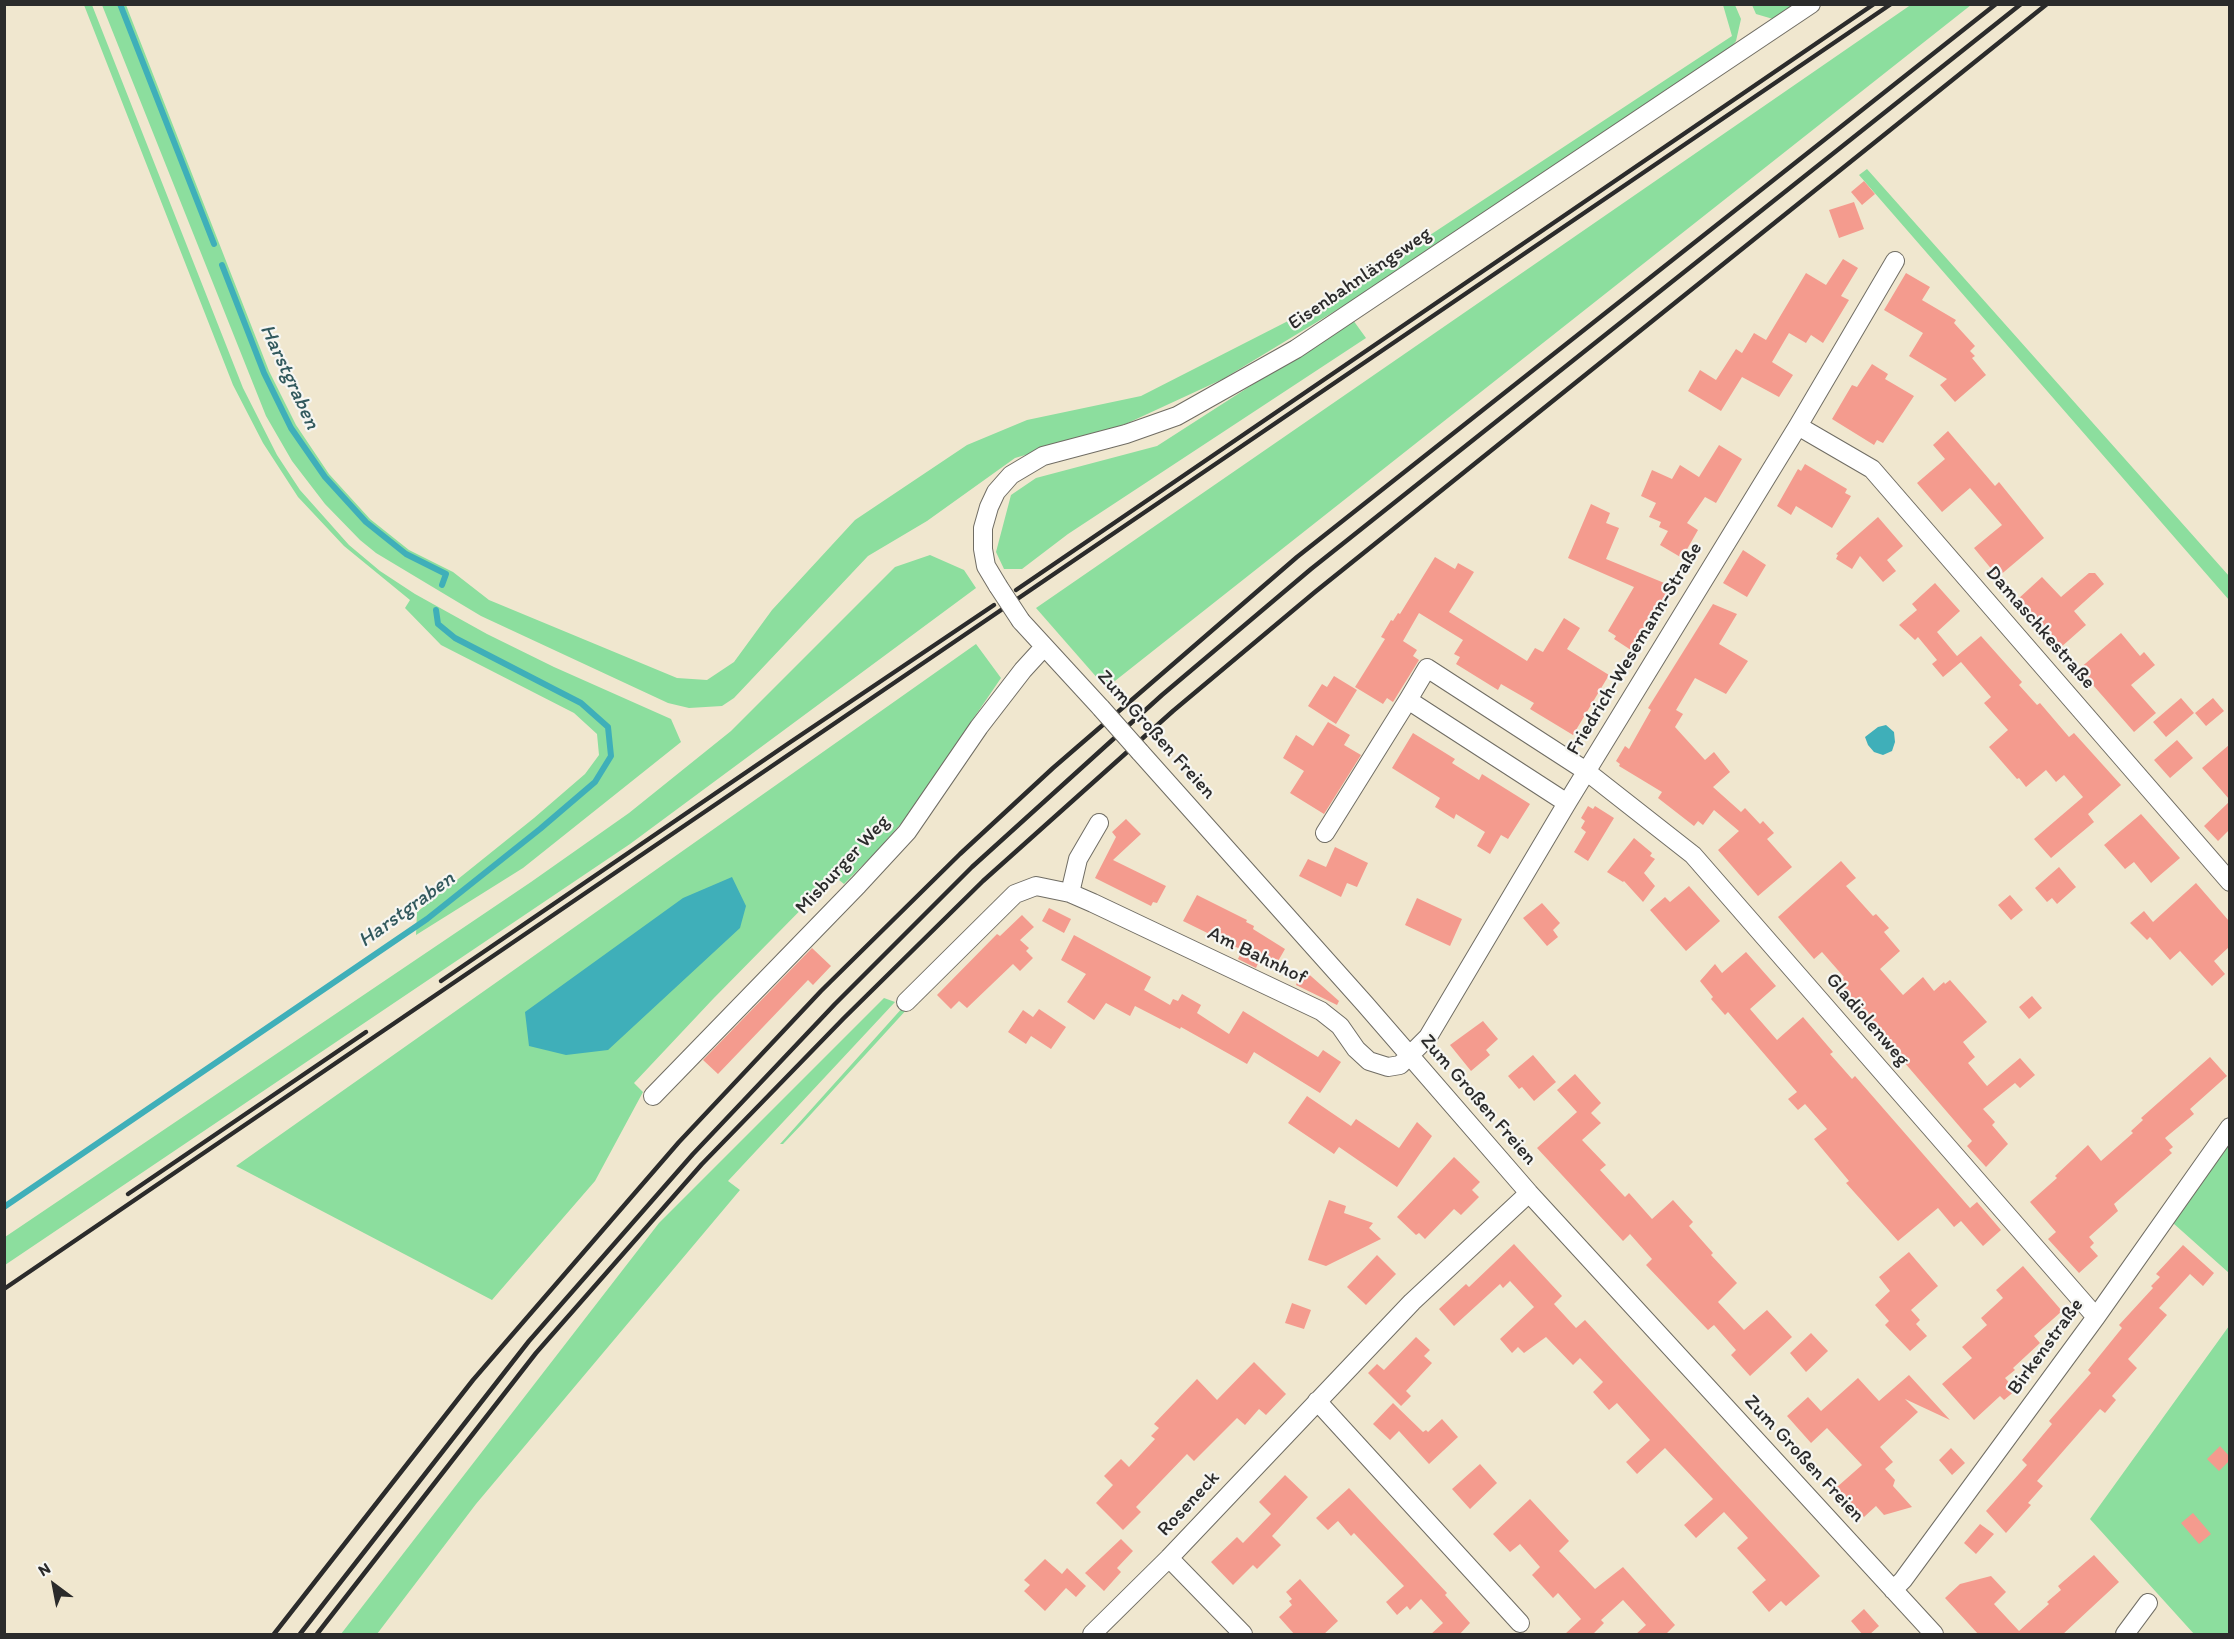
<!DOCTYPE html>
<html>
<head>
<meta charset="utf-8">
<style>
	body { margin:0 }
	#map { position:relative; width:2234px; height:1639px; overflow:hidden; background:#f0e7cf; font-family:Itim,sans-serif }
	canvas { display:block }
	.frame { position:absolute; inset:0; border:6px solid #2b2b2b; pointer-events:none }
	.north { position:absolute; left:24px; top:1555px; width:60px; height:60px; -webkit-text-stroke:4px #f6f6f2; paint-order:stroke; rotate:328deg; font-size:16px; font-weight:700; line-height:24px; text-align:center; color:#2b2b2b }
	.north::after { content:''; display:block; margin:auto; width:21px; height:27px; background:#2b2b2b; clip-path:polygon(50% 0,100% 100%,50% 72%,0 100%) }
</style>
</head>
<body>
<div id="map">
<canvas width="2234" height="1639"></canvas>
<div class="frame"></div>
<div class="north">N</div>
</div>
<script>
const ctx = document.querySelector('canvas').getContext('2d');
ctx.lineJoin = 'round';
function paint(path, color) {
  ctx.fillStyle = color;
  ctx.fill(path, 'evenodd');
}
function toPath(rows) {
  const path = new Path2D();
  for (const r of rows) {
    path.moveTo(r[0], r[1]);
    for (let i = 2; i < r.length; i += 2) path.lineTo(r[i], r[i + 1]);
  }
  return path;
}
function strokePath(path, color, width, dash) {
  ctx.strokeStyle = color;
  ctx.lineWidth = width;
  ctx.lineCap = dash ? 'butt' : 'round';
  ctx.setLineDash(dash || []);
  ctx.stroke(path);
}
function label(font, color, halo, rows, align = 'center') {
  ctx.font = font + ' Itim,sans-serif';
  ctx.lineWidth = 4.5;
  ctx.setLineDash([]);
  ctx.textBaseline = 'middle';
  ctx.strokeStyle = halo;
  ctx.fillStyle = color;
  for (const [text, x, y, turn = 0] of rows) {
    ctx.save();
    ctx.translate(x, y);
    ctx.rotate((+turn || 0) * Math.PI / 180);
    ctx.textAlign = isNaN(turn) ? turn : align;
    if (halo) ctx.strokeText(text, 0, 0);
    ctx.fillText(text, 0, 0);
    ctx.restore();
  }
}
paint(toPath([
	[1912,4,1971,5,1106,688,1036,608],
	[84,5,92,5,243,388,277,455,300,490,349,545,380,571,415,594,487,634,554,667,671,719,681,742,523,868,416,935,417,912,534,818,585,774,599,755,597,734,574,713,441,645,405,608,410,600,344,546,298,497,263,443,233,385],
	[102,5,126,5,269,371,296,425,329,474,370,519,409,550,453,572,489,600,677,678,707,680,734,662,772,610,855,520,967,445,1027,420,1141,396,1339,295,1732,36,1723,5,1735,5,1741,19,1736,41,1730,49,1373,288,1223,379,1117,428,1015,458,927,521,868,556,734,698,722,706,689,708,668,703,481,616,376,553,360,540,325,504,292,461,266,416],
	[1752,5,1797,5,1773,19,1756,14],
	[1867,169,2229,576,2229,600,1859,175],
	[1353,320,1366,338,1068,534,1022,569,1004,569,996,552,1011,495,1036,478,1157,446],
	[930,555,964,570,976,588,630,844,5,1265,5,1237,531,882,629,813,731,731,895,567],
	[976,644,1001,678,905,819,876,852,844,884,834,876,713,999,634,1083,643,1092,595,1181,492,1300,236,1166],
	[884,998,895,1002,728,1181,740,1190,476,1504,377,1634,341,1634,659,1223],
	[904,1006,908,1008,802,1124,783,1144,780,1144],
	[2229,1144,2229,1273,2173,1223],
	[2229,1326,2229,1634,2194,1634,2090,1519]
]), '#8cde9e');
paint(toPath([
	[1886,725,1894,732,1895,742,1892,751,1883,755,1874,752,1868,745,1865,737,1878,727],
	[732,877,746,906,740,928,608,1050,566,1055,529,1046,525,1012,683,898]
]), '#3fafb9');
strokePath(toPath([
	[120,4,214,244],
	[222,265,264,373,291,428,325,477,366,522,406,554,446,574,442,585],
	[4,1207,427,919,540,829,595,782,611,756,608,727,581,703,455,638,438,624,436,610]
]), '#3fafb9', 6);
paint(toPath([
	[1864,181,1875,194,1862,205,1851,192],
	[1854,202,1864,229,1839,238,1829,210],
	[1843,259,1858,268,1841,296,1849,300,1823,343,1811,335,1806,343,1789,333,1772,362,1793,375,1779,397,1742,377,1721,411,1688,391,1700,370,1716,380,1736,349,1742,353,1754,333,1766,340,1806,273,1826,285],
	[1906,273,1930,287,1922,300,1956,320,1954,323,1975,346,1970,351,1975,356,1972,358,1986,375,1955,402,1940,385,1947,379,1909,356,1923,333,1884,310],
	[1872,364,1888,374,1885,379,1914,396,1883,443,1877,440,1874,445,1832,419,1852,385,1857,387],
	[1948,431,1995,486,1999,482,2044,538,1998,577,1974,548,2002,525,1970,488,1942,512,1917,483,1945,459,1933,445],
	[1719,445,1742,459,1716,503,1705,497,1687,523,1698,530,1682,558,1660,545,1668,531,1659,527,1661,522,1649,517,1656,503,1641,496,1652,470,1672,479,1680,465,1699,477],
	[1805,464,1847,489,1845,493,1851,496,1832,528,1796,506,1791,515,1777,506,1798,469,1801,471],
	[1591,504,1610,513,1606,523,1619,528,1606,559,1674,587,1668,602,1665,600,1634,652,1614,639,1616,636,1608,631,1634,587,1568,558],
	[1878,517,1903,546,1887,560,1896,571,1883,582,1860,556,1852,569,1836,559,1838,555,1836,554],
	[1743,550,1766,565,1747,597,1723,583],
	[1435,557,1455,569,1458,563,1474,572,1449,612,1527,661,1535,648,1543,652,1564,618,1580,628,1567,649,1609,675,1573,735,1530,709,1534,703,1501,684,1498,690,1456,664,1460,657,1454,654,1463,640,1419,613,1403,641,1417,650,1413,656,1419,660,1393,702,1387,698,1383,704,1355,687,1385,639,1381,637,1391,620,1393,621,1398,613,1400,614],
	[2089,573,2095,573,2104,584,2074,611,2086,625,2060,648,2018,599,2042,577,2061,597],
	[1935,583,1960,611,1937,632,1957,656,1981,636,2022,682,2019,685,2037,705,2040,703,2069,737,2074,733,2121,785,2088,814,2094,822,2051,858,2034,839,2083,797,2064,775,2056,782,2046,770,2026,787,2019,778,2017,779,1989,747,2008,730,1984,703,1991,697,1961,662,1943,677,1932,664,1937,660,1918,637,1915,640,1899,625,1917,610,1912,604],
	[1713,604,1737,614,1719,644,1748,661,1726,694,1695,678,1676,710,1683,714,1675,727,1705,760,1714,752,1730,772,1713,787,1741,812,1745,808,1760,824,1763,821,1774,833,1767,839,1792,867,1758,896,1718,850,1739,831,1714,810,1703,825,1698,821,1694,826,1658,798,1662,792,1619,766,1620,764,1616,761,1625,746,1629,749,1651,710,1648,708],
	[2121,633,2140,656,2144,652,2155,665,2131,685,2156,713,2134,732,2079,669],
	[1334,676,1357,690,1336,724,1308,706,1322,684,1327,687],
	[2181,698,2194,713,2166,737,2153,722],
	[2213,698,2224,711,2206,726,2195,713],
	[1328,722,1350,735,1344,745,1361,755,1324,814,1290,793,1304,771,1283,758,1296,735,1313,746],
	[1413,733,1455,759,1452,763,1479,780,1482,774,1530,804,1508,839,1501,835,1490,854,1477,846,1485,832,1456,814,1454,819,1435,807,1440,798,1392,768],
	[2177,740,2193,758,2170,778,2154,760],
	[2229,745,2229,799,2202,768],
	[2229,802,2229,830,2218,841,2204,826],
	[1588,806,1593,809,1595,806,1614,818,1588,861,1574,852,1586,832,1581,828,1585,821,1581,818],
	[2141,814,2180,858,2151,883,2134,862,2125,869,2104,845],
	[1126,819,1141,834,1113,860,1166,886,1157,903,1153,902,1151,906,1095,878,1116,837,1112,832],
	[1634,838,1652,853,1650,856,1655,859,1644,873,1655,886,1643,902,1624,881,1623,882,1607,872],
	[1335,847,1368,863,1357,887,1347,883,1341,897,1299,876,1308,859,1326,867],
	[1841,861,1856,878,1846,886,1873,916,1876,914,1889,928,1884,932,1900,951,1880,969,1903,995,1923,977,1934,991,1944,982,1945,984,1950,980,1987,1022,1963,1042,1975,1057,1968,1063,1987,1086,2020,1058,2035,1075,2020,1088,2015,1083,1983,1109,1995,1122,1992,1125,2008,1144,1986,1167,1967,1146,1972,1141,1836,983,1844,977,1822,952,1814,959,1778,917],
	[2059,867,2076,887,2057,904,2052,898,2047,902,2035,888],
	[2196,883,2229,921,2229,947,2214,961,2225,974,2212,986,2180,951,2170,960,2150,937,2147,940,2130,923,2144,911,2153,922],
	[1689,886,1720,921,1686,951,1650,910,1665,897,1670,902],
	[1197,895,1247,920,1246,922,1254,926,1253,929,1285,949,1277,963,1261,956,1256,968,1238,959,1242,950,1183,921],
	[2010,895,2023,910,2011,920,1998,905],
	[1417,898,1462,919,1450,946,1405,925],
	[1542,903,1560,923,1553,930,1558,937,1547,946,1523,918],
	[1049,908,1071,919,1064,933,1042,921],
	[1022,915,1034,927,1020,940,1029,948,1026,951,1033,958,1020,971,1013,964,967,1008,959,1001,951,1009,937,995,997,934,1000,936],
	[1074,935,1151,977,1144,990,1170,1005,1173,999,1178,1001,1182,994,1201,1005,1197,1013,1229,1034,1243,1011,1318,1057,1323,1050,1341,1062,1320,1093,1254,1052,1247,1064,1181,1027,1180,1029,1135,1006,1130,1016,1106,1003,1094,1020,1067,1002,1086,974,1061,960],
	[812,948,831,966,813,985,808,980,718,1074,703,1060],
	[1746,952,1776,986,1750,1009,1777,1040,1803,1017,1833,1052,1830,1054,1852,1079,1855,1076,1970,1208,1977,1202,2001,1230,1983,1246,1961,1221,1954,1227,1938,1208,1898,1241,1846,1183,1849,1181,1814,1139,1827,1129,1805,1104,1798,1110,1788,1099,1797,1092,1728,1012,1725,1015,1711,999,1713,997,1700,981,1715,964,1722,973],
	[1303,969,1339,1001,1337,1005,1296,985],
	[2032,996,2042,1008,2029,1019,2019,1007],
	[1039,1009,1066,1027,1051,1049,1031,1036,1026,1044,1008,1032,1023,1010,1033,1017],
	[1483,1021,1498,1039,1486,1050,1490,1055,1471,1071,1450,1045],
	[1533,1055,1556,1082,1534,1101,1522,1087,1519,1089,1508,1076],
	[2210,1057,2227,1076,2190,1109,2194,1114,2165,1138,2173,1147,2169,1150,2172,1153,2114,1204,2118,1211,2089,1237,2094,1243,2090,1247,2098,1256,2079,1273,2048,1239,2056,1232,2030,1202,2057,1178,2055,1176,2088,1145,2101,1161,2133,1133,2131,1131,2143,1120,2141,1118],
	[1575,1074,1601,1103,1591,1113,1601,1123,1582,1140,1606,1165,1600,1170,1625,1197,1629,1193,1652,1219,1673,1200,1693,1222,1689,1226,1713,1253,1711,1255,1737,1283,1718,1302,1744,1330,1767,1310,1792,1337,1750,1376,1731,1355,1736,1350,1714,1325,1708,1330,1646,1265,1652,1259,1630,1234,1623,1241,1537,1148,1577,1112,1557,1090],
	[1307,1096,1351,1126,1356,1119,1399,1148,1417,1122,1432,1136,1397,1187,1339,1147,1334,1154,1288,1123],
	[1454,1157,1480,1182,1472,1190,1479,1197,1461,1215,1454,1209,1425,1239,1419,1233,1416,1235,1397,1217],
	[1329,1200,1346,1206,1344,1213,1373,1223,1369,1228,1381,1239,1326,1266,1308,1260],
	[1514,1244,1562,1296,1554,1304,1576,1328,1585,1320,1820,1576,1786,1606,1781,1601,1769,1612,1752,1592,1766,1580,1737,1548,1748,1538,1724,1512,1696,1538,1684,1525,1713,1499,1665,1448,1637,1474,1626,1462,1650,1440,1617,1403,1609,1410,1593,1392,1603,1382,1580,1358,1573,1365,1546,1337,1524,1353,1518,1347,1512,1353,1500,1339,1534,1307,1510,1281,1503,1288,1500,1284,1454,1326,1439,1309,1466,1284,1469,1287],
	[2183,1245,2214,1273,2203,1286,2190,1274,2159,1308,2167,1315,2128,1359,2137,1368,2112,1396,2116,1400,2105,1413,2100,1409,2037,1481,2043,1486,2028,1503,2031,1505,2006,1533,1986,1511,2027,1465,2022,1460,2052,1424,2049,1421,2091,1373,2088,1370,2122,1328,2119,1325,2153,1288,2151,1286,2160,1277,2156,1274],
	[1909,1252,1938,1286,1911,1310,1920,1320,1916,1324,1927,1336,1910,1351,1885,1325,1889,1321,1875,1305,1890,1291,1879,1277],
	[1377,1255,1396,1274,1366,1305,1347,1287],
	[2023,1266,2062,1311,2034,1336,2040,1343,2013,1368,2015,1370,2005,1378,2016,1390,2004,1400,2000,1396,1974,1420,1942,1384,1972,1358,1962,1347,1987,1325,1981,1318,2003,1298,1996,1290],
	[1292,1303,1311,1310,1304,1329,1285,1323],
	[1811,1333,1828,1351,1806,1372,1790,1353],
	[1416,1337,1430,1350,1424,1356,1432,1363,1406,1391,1411,1396,1401,1406,1368,1373,1377,1364,1384,1370],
	[1254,1362,1286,1394,1266,1415,1259,1409,1245,1425,1237,1418,1194,1461,1187,1454,1136,1507,1141,1512,1123,1530,1096,1503,1113,1485,1104,1476,1121,1459,1129,1467,1155,1439,1151,1436,1159,1428,1154,1424,1197,1379,1217,1400],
	[1909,1375,1950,1420,1905,1399,1918,1412,1880,1447,1893,1462,1885,1469,1895,1480,1893,1486,1912,1507,1884,1515,1876,1506,1864,1517,1837,1487,1862,1465,1827,1428,1811,1443,1787,1416,1808,1397,1821,1411,1858,1378,1879,1401],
	[1393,1403,1423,1432,1426,1430,1428,1432,1442,1419,1458,1437,1429,1464,1399,1431,1390,1440,1373,1424],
	[2220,1446,2229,1456,2229,1461,2219,1471,2207,1459],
	[1951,1448,1965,1463,1952,1475,1939,1460],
	[1480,1464,1497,1483,1470,1509,1452,1489],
	[1285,1475,1308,1497,1272,1536,1281,1545,1257,1569,1253,1565,1233,1585,1211,1562,1237,1537,1243,1543,1271,1514,1259,1502],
	[1349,1488,1447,1593,1445,1595,1470,1623,1459,1635,1430,1635,1443,1623,1421,1599,1410,1610,1407,1606,1397,1615,1386,1602,1404,1586,1354,1533,1351,1536,1338,1521,1328,1530,1316,1518],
	[1530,1499,1569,1541,1559,1551,1595,1589,1623,1567,1675,1625,1665,1635,1635,1635,1646,1625,1623,1600,1601,1620,1604,1623,1592,1635,1564,1635,1581,1619,1558,1593,1553,1598,1532,1575,1540,1567,1520,1544,1510,1552,1493,1534],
	[2193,1513,2211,1534,2199,1544,2181,1523],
	[1980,1524,1994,1534,1976,1554,1964,1543],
	[1121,1539,1133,1551,1117,1568,1121,1572,1104,1591,1085,1573],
	[2094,1555,2119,1582,2062,1635,1979,1635,1945,1598,1960,1584,1991,1576,2006,1592,1994,1604,2019,1631,2049,1604,2047,1602,2061,1590,2058,1586],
	[1045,1559,1062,1574,1067,1568,1086,1586,1076,1597,1066,1588,1045,1611,1024,1591,1030,1585,1024,1580],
	[1300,1579,1338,1621,1323,1635,1295,1635,1279,1617,1292,1605,1289,1601,1292,1599,1286,1592],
	[1864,1609,1879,1626,1869,1635,1863,1635,1851,1621]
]), '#f49b8e');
const street = toPath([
	[1798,426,1872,469,2230,882],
	[998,586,986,566,983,549,983,528,989,507,996,492,1011,475,1043,456,1126,434,1177,416,1296,349,1811,4],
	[1021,621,1101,708],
	[1140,752,1365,1004,1529,1193,1934,1634],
	[1567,803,1408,700,1427,668,1586,771,1693,855,2096,1317],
	[1325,833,1408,700],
	[1070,893,1078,859,1099,823],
	[906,1002,1015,894,1036,886,1070,893,1093,903,1321,1011,1340,1026,1356,1049,1369,1061,1388,1067,1400,1065,1428,1037,1567,803,1798,426,1895,261],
	[653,1096,858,885,907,832,979,727,1023,670,1044,647],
	[1317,1401,1520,1623],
	[1169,1558,1243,1634],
	[1893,1590,1903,1580,2096,1317,2230,1127],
	[1092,1634,1169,1558,1412,1302,1529,1193],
	[2125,1634,2148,1603]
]);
strokePath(street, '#706d64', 20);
strokePath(street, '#fff', 18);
strokePath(toPath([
	[1016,590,1874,4],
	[441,981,789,743,994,605],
	[128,1194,366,1032],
	[4,1289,1891,4],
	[274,1634,473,1380,679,1142,821,991,960,854,1053,768,1297,557,1996,4],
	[300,1634,529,1341,693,1154,835,1004,972,867,1162,695,1311,569,2021,4],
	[317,1634,536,1353,702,1164,844,1018,983,881,1173,711,1315,592,2047,4]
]), '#2b2b2b', 4.5);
const streetBridge = toPath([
	[998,586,1021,621],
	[1101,708,1140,752]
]);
strokePath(streetBridge, '#706d64', 20, []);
strokePath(streetBridge, '#fff', 18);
label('20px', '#2b2b2b', '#f6f6f2', [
	["Eisenbahnlängsweg",1360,279,-34],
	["Damaschkestraße",2040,628,49],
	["Friedrich-Wesemann-Straße",1635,649,-59],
	["Zum Großen Freien",1156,735,48],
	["Misburger Weg",843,865,-47],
	["Am Bahnhof",1257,956,26],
	["Gladiolenweg",1867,1020,49],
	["Zum Großen Freien",1478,1100,49],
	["Birkenstraße",2046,1347,-54],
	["Zum Großen Freien",1804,1459,47],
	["Roseneck",1189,1504,-47]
]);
label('italic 21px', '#32595d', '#f6f6f2', [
	["Harstgraben",289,377,65],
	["Harstgraben",407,910,-36]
]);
</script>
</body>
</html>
